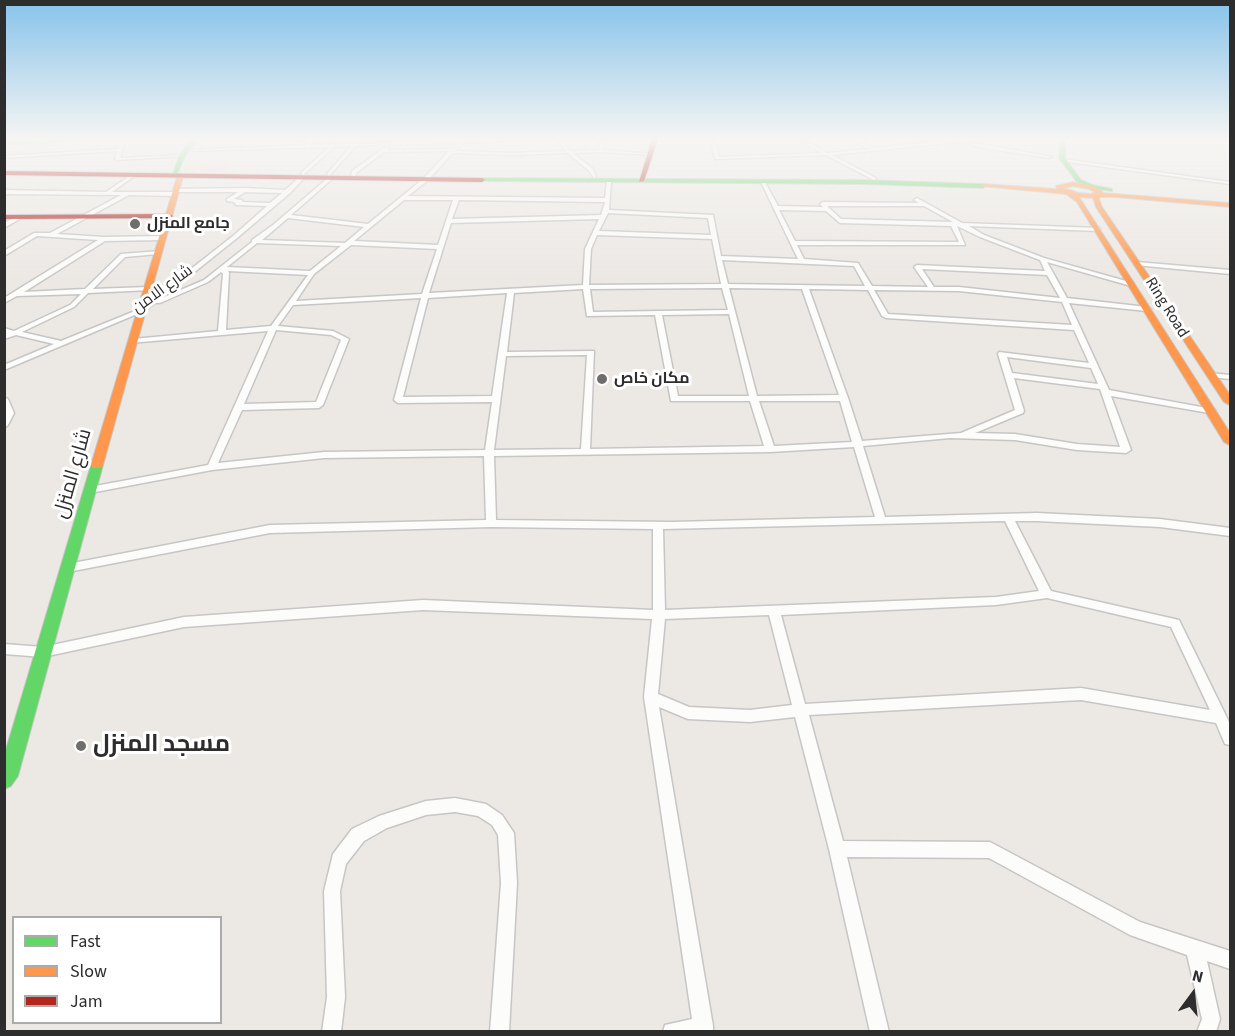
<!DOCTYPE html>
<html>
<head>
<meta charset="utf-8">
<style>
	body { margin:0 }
	#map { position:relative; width:1235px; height:1036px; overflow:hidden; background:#ece8e4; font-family:"Source Sans 3",sans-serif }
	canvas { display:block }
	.frame { position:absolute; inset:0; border:6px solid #2d2d2d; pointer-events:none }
	.legend { position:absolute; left:12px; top:916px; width:210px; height:108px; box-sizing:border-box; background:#fff; border:2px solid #ababab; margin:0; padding:8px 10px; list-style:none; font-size:18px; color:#2d2d2d }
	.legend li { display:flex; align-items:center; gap:12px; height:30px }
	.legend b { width:30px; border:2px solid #ababab }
	.north { position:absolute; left:1163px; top:964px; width:60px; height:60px; -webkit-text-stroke:4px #fff; paint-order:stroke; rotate:15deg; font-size:16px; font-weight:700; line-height:24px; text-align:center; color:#2d2d2d }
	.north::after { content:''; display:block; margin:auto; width:21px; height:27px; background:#2d2d2d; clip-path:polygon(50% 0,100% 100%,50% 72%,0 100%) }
</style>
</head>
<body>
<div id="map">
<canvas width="1235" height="1036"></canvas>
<div class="frame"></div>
<ul class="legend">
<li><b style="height:8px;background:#63d668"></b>Fast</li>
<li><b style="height:8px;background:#ff974d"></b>Slow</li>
<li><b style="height:8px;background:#b3261e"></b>Jam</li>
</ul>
<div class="north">N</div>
</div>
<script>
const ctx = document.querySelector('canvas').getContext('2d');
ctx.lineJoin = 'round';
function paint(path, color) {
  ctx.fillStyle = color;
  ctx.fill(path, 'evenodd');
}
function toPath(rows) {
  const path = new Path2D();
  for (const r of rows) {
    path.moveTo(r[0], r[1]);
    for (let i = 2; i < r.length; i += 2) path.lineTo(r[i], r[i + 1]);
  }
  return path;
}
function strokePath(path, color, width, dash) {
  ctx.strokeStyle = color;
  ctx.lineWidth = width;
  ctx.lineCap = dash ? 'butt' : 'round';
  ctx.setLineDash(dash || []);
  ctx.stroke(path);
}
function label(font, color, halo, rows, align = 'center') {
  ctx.font = font + ' "Source Sans 3",Cairo,sans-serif';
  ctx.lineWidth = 6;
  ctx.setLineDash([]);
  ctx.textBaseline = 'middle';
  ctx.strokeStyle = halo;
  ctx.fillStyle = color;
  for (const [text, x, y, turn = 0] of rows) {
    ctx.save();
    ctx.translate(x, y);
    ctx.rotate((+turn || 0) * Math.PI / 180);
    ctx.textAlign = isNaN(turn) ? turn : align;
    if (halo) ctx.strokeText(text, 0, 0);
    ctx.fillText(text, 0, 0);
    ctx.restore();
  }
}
paint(toPath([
	[227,163,224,172,183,171,186,165]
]), '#eddedd');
const street = toPath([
	[121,139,125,139,120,158,182,155,184,156,117,160,115,159,117,151,4,158,4,156,118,149,121,139],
	[293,139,315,140,315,142,309,145,390,143,392,144,356,146,329,176,327,174,351,146,334,147,303,175,301,173,329,147,187,151,185,150,307,145,306,144,309,142,293,139],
	[462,139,517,140,463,143,455,151,510,153,566,151,556,139,560,139,570,151,599,150,600,139,604,139,603,150,652,154,650,155,601,152,573,153,593,169,596,177,594,178,589,171,568,153,510,155,453,153,427,181,408,196,605,198,607,181,609,180,611,181,609,210,713,215,721,256,798,259,761,182,763,181,765,182,778,206,823,207,820,204,823,202,919,203,914,200,917,198,962,223,1099,228,1100,229,1097,231,969,226,984,235,1044,258,1133,283,1133,285,1131,286,1047,262,1067,298,1147,307,1151,309,1147,311,1069,303,1109,390,1212,409,1215,410,1215,414,1111,396,1131,450,1126,453,1077,450,1015,440,950,438,863,446,885,517,1037,513,1160,519,1230,528,1230,536,1160,527,1037,521,1015,521,1051,591,1179,620,1230,724,1230,745,1225,744,1216,723,1081,700,809,715,843,841,990,842,1140,922,1230,951,1230,969,1207,961,1220,1019,1216,1032,1197,1032,1202,1019,1187,955,1130,935,989,858,847,857,889,1032,870,1032,829,849,795,717,750,722,688,719,659,707,713,1026,713,1032,663,1032,665,1025,692,1019,644,697,652,619,423,610,184,627,43,657,4,654,4,644,43,647,184,617,423,600,653,610,653,529,491,527,270,533,68,572,64,571,62,568,64,565,68,564,270,525,486,520,484,456,324,458,212,470,90,493,86,492,85,490,90,487,208,465,268,331,130,343,130,339,133,339,218,331,223,274,221,272,208,282,160,303,155,303,144,311,4,370,4,365,54,344,16,335,4,339,4,334,7,333,4,332,4,328,14,331,70,305,81,294,17,296,4,303,4,298,98,240,37,236,4,256,4,251,34,233,50,233,121,195,4,194,4,190,106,192,131,175,133,177,112,192,175,192,178,194,175,196,129,195,57,234,104,237,162,236,165,238,162,240,105,241,24,292,85,289,121,254,160,251,160,253,158,254,125,257,93,289,148,287,151,289,150,290,88,293,74,307,22,332,61,341,140,309,233,236,267,206,236,205,234,202,227,201,227,199,238,192,176,192,174,189,244,188,285,190,299,178,303,179,290,193,237,238,162,298,204,280,252,242,252,240,273,225,328,178,332,179,291,215,368,224,423,179,449,151,384,152,356,173,355,176,351,175,352,171,385,147,389,147,388,150,452,149,458,143,398,144,396,142,462,139],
	[245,192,282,193,270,203,242,202,242,200,234,199,245,192],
	[404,200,453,200,438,245,354,241,404,200],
	[459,200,605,202,601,215,452,219,459,200],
	[827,206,924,206,953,222,841,219,827,206],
	[779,210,826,211,840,223,951,226,959,242,795,241,779,210],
	[608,213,708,218,711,235,599,231,608,213],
	[288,218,364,227,345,243,262,240,288,218],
	[599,219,585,249,583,285,429,293,451,223,599,219],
	[957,226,980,237,1040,260,1045,271,917,265,914,267,928,287,872,286,858,263,804,259,797,245,965,245,957,226],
	[597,235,712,239,721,284,589,285,591,249,597,235],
	[257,243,341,246,310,271,227,267,257,243],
	[351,245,437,249,422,294,296,301,314,274,351,245],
	[722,260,854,266,865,286,728,284,722,260],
	[922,269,1047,275,1060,298,959,287,934,287,922,269],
	[228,271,308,275,271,326,226,330,229,273,228,271],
	[722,288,728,310,593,312,590,289,722,288],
	[729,288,802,289,839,395,757,396,729,288],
	[583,289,587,316,655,315,671,401,750,401,764,446,590,449,594,351,507,352,514,293,583,289],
	[809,289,868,290,882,316,886,318,1074,330,1089,363,999,352,998,354,1015,410,961,433,862,441,848,398,809,289],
	[874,290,959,291,1062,302,1072,325,888,314,874,290],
	[507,293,492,396,403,397,428,298,507,293],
	[421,298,394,400,398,403,492,402,485,450,324,452,218,463,242,410,319,408,323,405,349,339,333,331,278,326,293,305,421,298],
	[729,314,749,396,678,396,662,315,729,314],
	[276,330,331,335,341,340,316,402,244,404,276,330],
	[587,355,581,449,494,450,506,356,587,355],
	[1007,357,1091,368,1098,384,1012,373,1007,357],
	[1014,378,1100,389,1120,447,1077,444,1015,434,975,433,1023,413,1024,411,1014,378],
	[759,401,840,401,852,442,774,446,759,401],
	[854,447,875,517,672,522,496,520,494,456,770,452,854,447],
	[1005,521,1039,591,996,597,665,610,663,529,1005,521],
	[1047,598,1171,627,1210,710,1081,688,805,704,781,615,996,605,1047,598],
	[769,615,792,705,750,710,689,707,658,694,665,619,769,615],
	[710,139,714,139,719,157,822,153,797,139,802,139,828,153,869,149,850,139,855,139,874,148,953,139,1052,157,1050,158,989,149,958,142,832,155,876,178,874,180,826,155,715,159,710,139],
	[1063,159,1230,182,1230,184,1061,161,1063,159],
	[18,216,23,217,4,228,4,223,18,216],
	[1137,262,1230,270,1230,274,1135,265,1134,264,1137,262],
	[1209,373,1230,375,1230,379,1209,377,1209,373],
	[4,397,8,399,14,413,8,425,4,428,4,397],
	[455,798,486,804,502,815,514,833,517,883,509,1032,490,1032,501,883,498,835,492,825,478,816,455,812,426,815,387,828,364,841,346,864,340,891,345,997,341,1032,322,1032,327,997,324,891,333,854,352,829,379,816,426,801,455,798]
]);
const fast = toPath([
	[64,139,101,139,4,145,4,141,64,139],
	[192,139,198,139,185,156,177,174,173,174,179,156,192,139],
	[1060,139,1066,139,1065,158,1081,180,1093,185,1112,189,1112,191,1089,188,1077,182,1059,158,1060,139],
	[482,178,865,180,983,184,986,186,983,188,865,184,480,181,482,178],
	[97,461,103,465,18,776,11,786,4,789,4,756,91,465,97,461]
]);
const slow = toPath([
	[180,175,183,177,103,465,101,468,93,468,91,465,177,177,180,175],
	[1073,182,1093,186,1102,191,1103,193,1230,203,1230,207,1115,197,1100,197,1099,199,1102,207,1230,395,1230,405,1224,402,1096,207,1093,198,1079,197,1230,433,1230,445,1224,442,1077,202,1066,194,980,186,983,184,1057,189,1056,186,1073,182],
	[1073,186,1089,189,1095,192,1091,194,1079,193,1064,188,1073,186]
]);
const jam = toPath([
	[652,139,658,139,644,181,639,182,652,139],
	[4,171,482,178,485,180,482,182,4,175,4,171],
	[4,215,169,214,173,216,169,218,4,219,4,215]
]);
strokePath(street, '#c7c6c6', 3);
strokePath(fast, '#c7c6c6', 2);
strokePath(slow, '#c7c6c6', 2);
strokePath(jam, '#c7c6c6', 2);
paint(street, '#fcfcfb');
paint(fast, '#63d668');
paint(slow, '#ff974d');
paint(jam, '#b3261e');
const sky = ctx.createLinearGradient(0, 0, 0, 284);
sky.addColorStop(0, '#87c3ea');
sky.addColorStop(0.49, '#f6f5f3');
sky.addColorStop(1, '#f6f5f300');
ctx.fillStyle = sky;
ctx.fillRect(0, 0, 1235, 284);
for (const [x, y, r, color] of [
	[135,224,6,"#706e6d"],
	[602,379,6,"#706e6d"],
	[81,746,6,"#706e6d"]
]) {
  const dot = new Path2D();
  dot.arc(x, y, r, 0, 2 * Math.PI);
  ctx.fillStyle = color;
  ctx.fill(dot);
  strokePath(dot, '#fff', 2);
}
label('bold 16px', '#2d2d2d', '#fff', [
	["جامع المنزل",147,224],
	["مكان خاص",614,379]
], 'left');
label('16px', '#2d2d2d', '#fff', [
	["شارع الامن",163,290,-36],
	["Ring Road",1166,308,58]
]);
label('20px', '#2d2d2d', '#fff', [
	["شارع المنزل",74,474,-74]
]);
label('bold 24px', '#2d2d2d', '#fff', [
	["مسجد المنزل",93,746]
], 'left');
</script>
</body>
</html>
